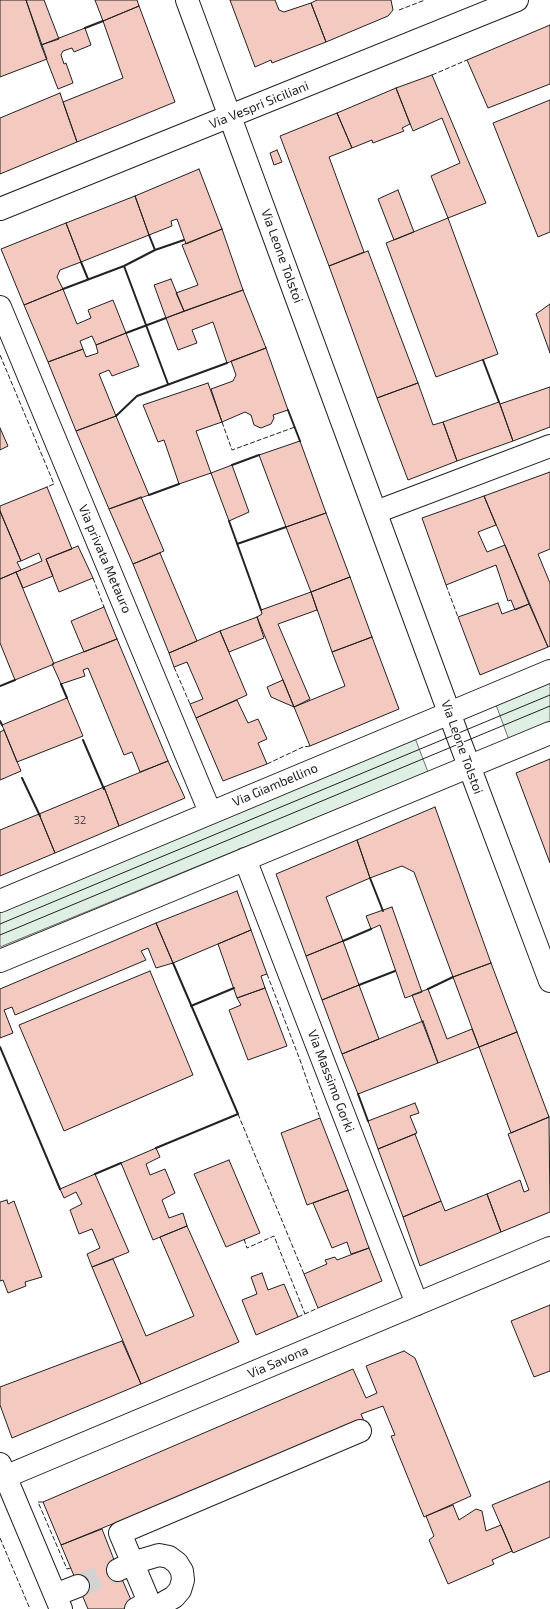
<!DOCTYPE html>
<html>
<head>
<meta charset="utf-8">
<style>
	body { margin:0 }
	canvas { display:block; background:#fff }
</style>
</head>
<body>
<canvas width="550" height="1609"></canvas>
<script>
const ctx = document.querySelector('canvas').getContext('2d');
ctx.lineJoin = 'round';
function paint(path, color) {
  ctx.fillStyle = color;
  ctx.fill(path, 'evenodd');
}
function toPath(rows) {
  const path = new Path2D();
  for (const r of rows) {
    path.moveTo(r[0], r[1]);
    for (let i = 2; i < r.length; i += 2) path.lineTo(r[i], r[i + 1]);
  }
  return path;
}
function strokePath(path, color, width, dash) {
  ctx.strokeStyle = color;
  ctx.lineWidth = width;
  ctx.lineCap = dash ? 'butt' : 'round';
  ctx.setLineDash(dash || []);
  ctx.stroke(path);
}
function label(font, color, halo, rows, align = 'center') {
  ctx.font = font + ' "Exo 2",sans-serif';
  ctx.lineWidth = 3;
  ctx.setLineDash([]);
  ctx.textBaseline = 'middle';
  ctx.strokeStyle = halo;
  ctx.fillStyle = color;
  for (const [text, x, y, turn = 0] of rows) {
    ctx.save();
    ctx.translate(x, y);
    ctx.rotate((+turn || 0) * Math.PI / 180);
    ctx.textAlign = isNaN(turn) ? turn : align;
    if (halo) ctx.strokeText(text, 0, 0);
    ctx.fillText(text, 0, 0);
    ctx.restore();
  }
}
const green = toPath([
	[550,682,550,722,509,740,496,705,550,682],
	[415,738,428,772,0,947,0,910,415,738]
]);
paint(green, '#e0efe3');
strokePath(green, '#6f6f6f', 1);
const building = toPath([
	[0,0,26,0,47,59,0,77,0,0],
	[26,0,44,0,59,39,41,45,26,0],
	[95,0,137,0,139,6,103,21,95,0],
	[230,0,275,0,279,10,284,12,311,3,326,42,272,63,271,60,255,67,230,0],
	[317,0,391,0,393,10,388,16,326,42,311,3,317,0],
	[139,6,175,102,77,142,63,102,123,78,103,21,139,6],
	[550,25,550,84,488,108,467,60,550,25],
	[85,28,91,45,74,52,72,48,63,51,61,55,64,64,66,63,73,83,58,89,41,45,85,28],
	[432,75,486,203,448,218,431,176,460,163,442,118,413,131,396,88,432,75],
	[396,88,410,124,402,128,404,131,373,143,372,140,352,148,337,113,396,88],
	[60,93,77,142,0,174,0,118,60,93],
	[550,100,550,232,538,237,493,123,550,100],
	[337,113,352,148,329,157,364,252,329,266,280,136,337,113],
	[277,150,282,162,274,165,270,153,277,150],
	[199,169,222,229,186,244,177,219,171,221,172,226,149,235,135,196,199,169],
	[398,190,414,232,394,240,378,199,398,190],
	[135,196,149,235,81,262,66,223,135,196],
	[448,218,498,354,436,377,386,243,448,218],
	[66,223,81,262,60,270,57,277,63,289,24,305,1,249,66,223],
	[222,229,243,290,184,311,176,293,198,285,182,245,222,229],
	[368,251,418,383,377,398,329,266,368,251],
	[171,279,184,311,166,318,154,285,171,279],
	[63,289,77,324,91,318,88,310,113,300,126,333,96,345,92,336,80,341,83,349,48,362,24,305,63,289],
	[243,290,266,348,227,363,213,322,192,330,197,343,178,350,166,318,243,290],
	[550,304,550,353,536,314,550,304],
	[126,333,139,366,112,376,109,370,99,374,116,416,76,431,48,362,83,349,86,357,98,353,96,345,126,333],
	[266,348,288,410,273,415,274,418,271,424,261,428,254,425,251,415,245,412,222,422,211,389,233,381,236,375,231,361,266,348],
	[208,383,222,422,196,431,211,473,179,484,164,440,158,442,143,405,208,383],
	[418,383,433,425,443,422,457,461,408,480,377,398,418,383],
	[550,387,550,427,513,441,500,404,550,387],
	[499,402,513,441,457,461,443,422,499,402],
	[116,416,149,495,109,509,76,431,116,416],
	[0,428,8,446,0,450,0,428],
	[300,441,326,513,286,527,259,455,300,441],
	[232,465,249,512,229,521,211,473,232,465],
	[550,472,550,549,538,554,550,583,550,646,548,647,484,496,550,472],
	[47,487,72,549,46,559,53,576,23,588,16,572,42,561,39,553,21,561,0,511,0,506,47,487],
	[484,496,496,525,478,532,487,552,505,545,529,604,515,610,511,600,508,601,496,565,446,585,422,518,484,496],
	[141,497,164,551,133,564,109,509,141,497],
	[0,511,21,561,17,562,21,570,0,579,0,511],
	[326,513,350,577,311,592,286,527,326,513],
	[78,546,93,578,59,592,46,559,78,546],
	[160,553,197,641,169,653,133,564,160,553],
	[16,572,54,664,15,680,0,643,0,579,16,572],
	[350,577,372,637,332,652,311,592,350,577],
	[311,592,317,610,278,624,310,699,294,707,257,617,262,614,261,610,311,592],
	[498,603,502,614,529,604,548,647,480,675,458,617,498,603],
	[104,607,117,639,84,652,71,621,104,607],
	[257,617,264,638,229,652,220,631,257,617],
	[220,631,247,695,196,718,190,704,203,699,187,662,174,667,169,653,220,631],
	[372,637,399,709,310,746,294,707,345,686,332,652,372,637],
	[117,639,168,761,140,772,132,752,124,755,88,668,83,670,85,676,61,684,52,664,117,639],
	[283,680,294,707,271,697,267,687,283,680],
	[67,698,83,736,17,762,2,725,67,698],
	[237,700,248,723,258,719,267,739,258,743,267,764,223,781,196,718,237,700],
	[4,730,21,771,0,780,0,732,4,730],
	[550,759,550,863,516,773,550,759],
	[168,761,185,798,119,826,104,787,168,761],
	[104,787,119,826,55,853,39,814,104,787],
	[435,807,491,963,453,977,414,872,402,866,370,878,357,840,435,807],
	[39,814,55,853,0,876,0,830,39,814],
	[357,840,370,878,326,897,343,941,306,956,276,874,357,840],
	[237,891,251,930,173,963,156,923,237,891],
	[392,907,422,992,405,998,380,925,371,929,366,916,392,907],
	[156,923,173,963,156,968,148,948,141,951,146,960,15,1015,12,1007,4,1010,13,1033,0,1038,0,989,156,923],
	[251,930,267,974,261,976,265,988,237,998,218,944,251,930],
	[343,941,359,985,322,1000,306,956,343,941],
	[491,963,517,1032,479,1047,453,977,491,963],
	[150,971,193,1075,64,1131,19,1025,150,971],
	[359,985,379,1039,342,1054,322,1000,359,985],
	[265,988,287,1046,248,1060,229,1010,241,1005,237,998,265,988],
	[428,989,447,1039,472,1029,479,1047,438,1063,412,995,428,989],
	[423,1021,438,1063,358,1094,342,1054,423,1021],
	[517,1032,549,1117,511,1133,479,1047,517,1032],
	[415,1103,419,1113,410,1116,417,1133,378,1149,368,1121,415,1103],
	[549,1117,550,1212,501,1232,487,1194,520,1180,524,1192,529,1190,508,1134,549,1117],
	[320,1118,348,1190,307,1205,281,1133,320,1118],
	[415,1134,441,1201,403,1217,378,1149,415,1134],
	[156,1148,160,1157,146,1164,150,1175,165,1169,175,1193,162,1200,169,1218,183,1213,187,1226,153,1240,121,1163,156,1148],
	[229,1160,260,1233,226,1247,194,1174,229,1160],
	[95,1174,129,1252,92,1267,87,1254,100,1248,92,1229,79,1234,70,1210,82,1204,76,1192,64,1198,60,1189,95,1174],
	[348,1190,369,1248,351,1254,347,1242,332,1248,313,1203,348,1190],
	[487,1194,501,1232,420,1266,403,1217,441,1201,445,1211,487,1194],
	[7,1200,8,1204,14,1201,42,1277,25,1282,26,1286,8,1293,3,1280,0,1281,0,1202,7,1200],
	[187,1226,239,1342,141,1384,92,1267,113,1259,146,1336,194,1316,160,1237,187,1226],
	[369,1248,382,1281,318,1308,304,1274,327,1264,325,1260,335,1257,337,1260,369,1248],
	[262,1273,268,1290,284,1284,298,1317,256,1335,242,1300,257,1294,251,1277,262,1273],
	[550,1305,550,1371,534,1377,511,1321,550,1305],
	[122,1341,141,1384,12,1438,0,1405,0,1387,122,1341],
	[404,1351,415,1358,471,1496,424,1517,391,1436,395,1435,383,1406,361,1414,364,1421,61,1545,43,1502,353,1369,366,1398,377,1393,366,1366,404,1351],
	[550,1481,550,1537,513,1553,492,1505,550,1481],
	[453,1505,459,1520,476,1509,482,1511,486,1531,501,1525,512,1551,492,1560,494,1564,448,1584,429,1540,434,1536,426,1516,453,1505],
	[102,1529,118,1570,135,1609,88,1609,61,1545,102,1529]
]);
paint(building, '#f3c9c0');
strokePath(building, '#222', 1);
strokePath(toPath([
	[78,1586,118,1570]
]), '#d3d3d3', 22, [22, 11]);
const minor = toPath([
	[187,0,457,734,550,981],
	[0,209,517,0],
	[0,307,210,812],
	[376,512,550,446],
	[245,859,417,1304],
	[0,901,550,671],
	[0,961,550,733],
	[0,1464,61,1609],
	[0,1479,550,1248],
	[118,1570,132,1563,159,1555,169,1557,177,1563,182,1571,183,1580,180,1590,174,1597,165,1602],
	[55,1595,78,1586],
	[136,1609,149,1602,120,1533,360,1431]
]);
strokePath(minor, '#222', 24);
strokePath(minor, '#fff', 22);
strokePath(toPath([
	[0,924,550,695],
	[0,935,550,706]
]), '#222', 1);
strokePath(toPath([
	[399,10,425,0],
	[432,75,467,60],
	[0,355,54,484,47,487],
	[222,422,232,450,295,427],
	[93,578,104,607],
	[446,585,458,617],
	[174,667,190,704],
	[267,764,303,747,310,746],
	[267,974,300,1060,320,1118],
	[238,1114,304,1274],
	[244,1239,247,1248,274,1236,305,1314],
	[298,1317,318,1308],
	[43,1502,38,1502,67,1569,71,1568],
	[0,1538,30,1609]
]), '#222', 1, [5, 2]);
strokePath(toPath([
	[85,28,103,21],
	[149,235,155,250],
	[81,262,88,279],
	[124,266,168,384],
	[63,289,124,266,155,250,184,240],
	[126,333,166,318],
	[483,360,499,402],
	[288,410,300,441],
	[116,416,137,396,227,363],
	[232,465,259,455],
	[149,495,179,484],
	[229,521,261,610],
	[237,544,286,527],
	[61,684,67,698],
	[0,686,15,680],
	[0,721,2,725],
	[83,740,104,789],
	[22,778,40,816],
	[370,878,383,911],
	[343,941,371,929],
	[359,985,395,971],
	[428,989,453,977],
	[191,1006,234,988],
	[0,1047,60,1189],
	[358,1094,368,1121],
	[156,1148,238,1114,173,963],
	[95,1174,121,1163]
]), '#222', 2);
label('11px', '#564c4a', null, [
	["32",80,820]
]);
label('13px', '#222', '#fff', [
	["Via Vespri Siciliani",259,105,-22],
	["Via Leone Tolstoi",282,256,70],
	["Via privata Metauro",105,559,67],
	["Via Leone Tolstoi",462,747,70],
	["Via Giambellino",275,785,-23],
	["Via Massimo Gorki",331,1081,69],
	["Via Savona",278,1362,-23]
]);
</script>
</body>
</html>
